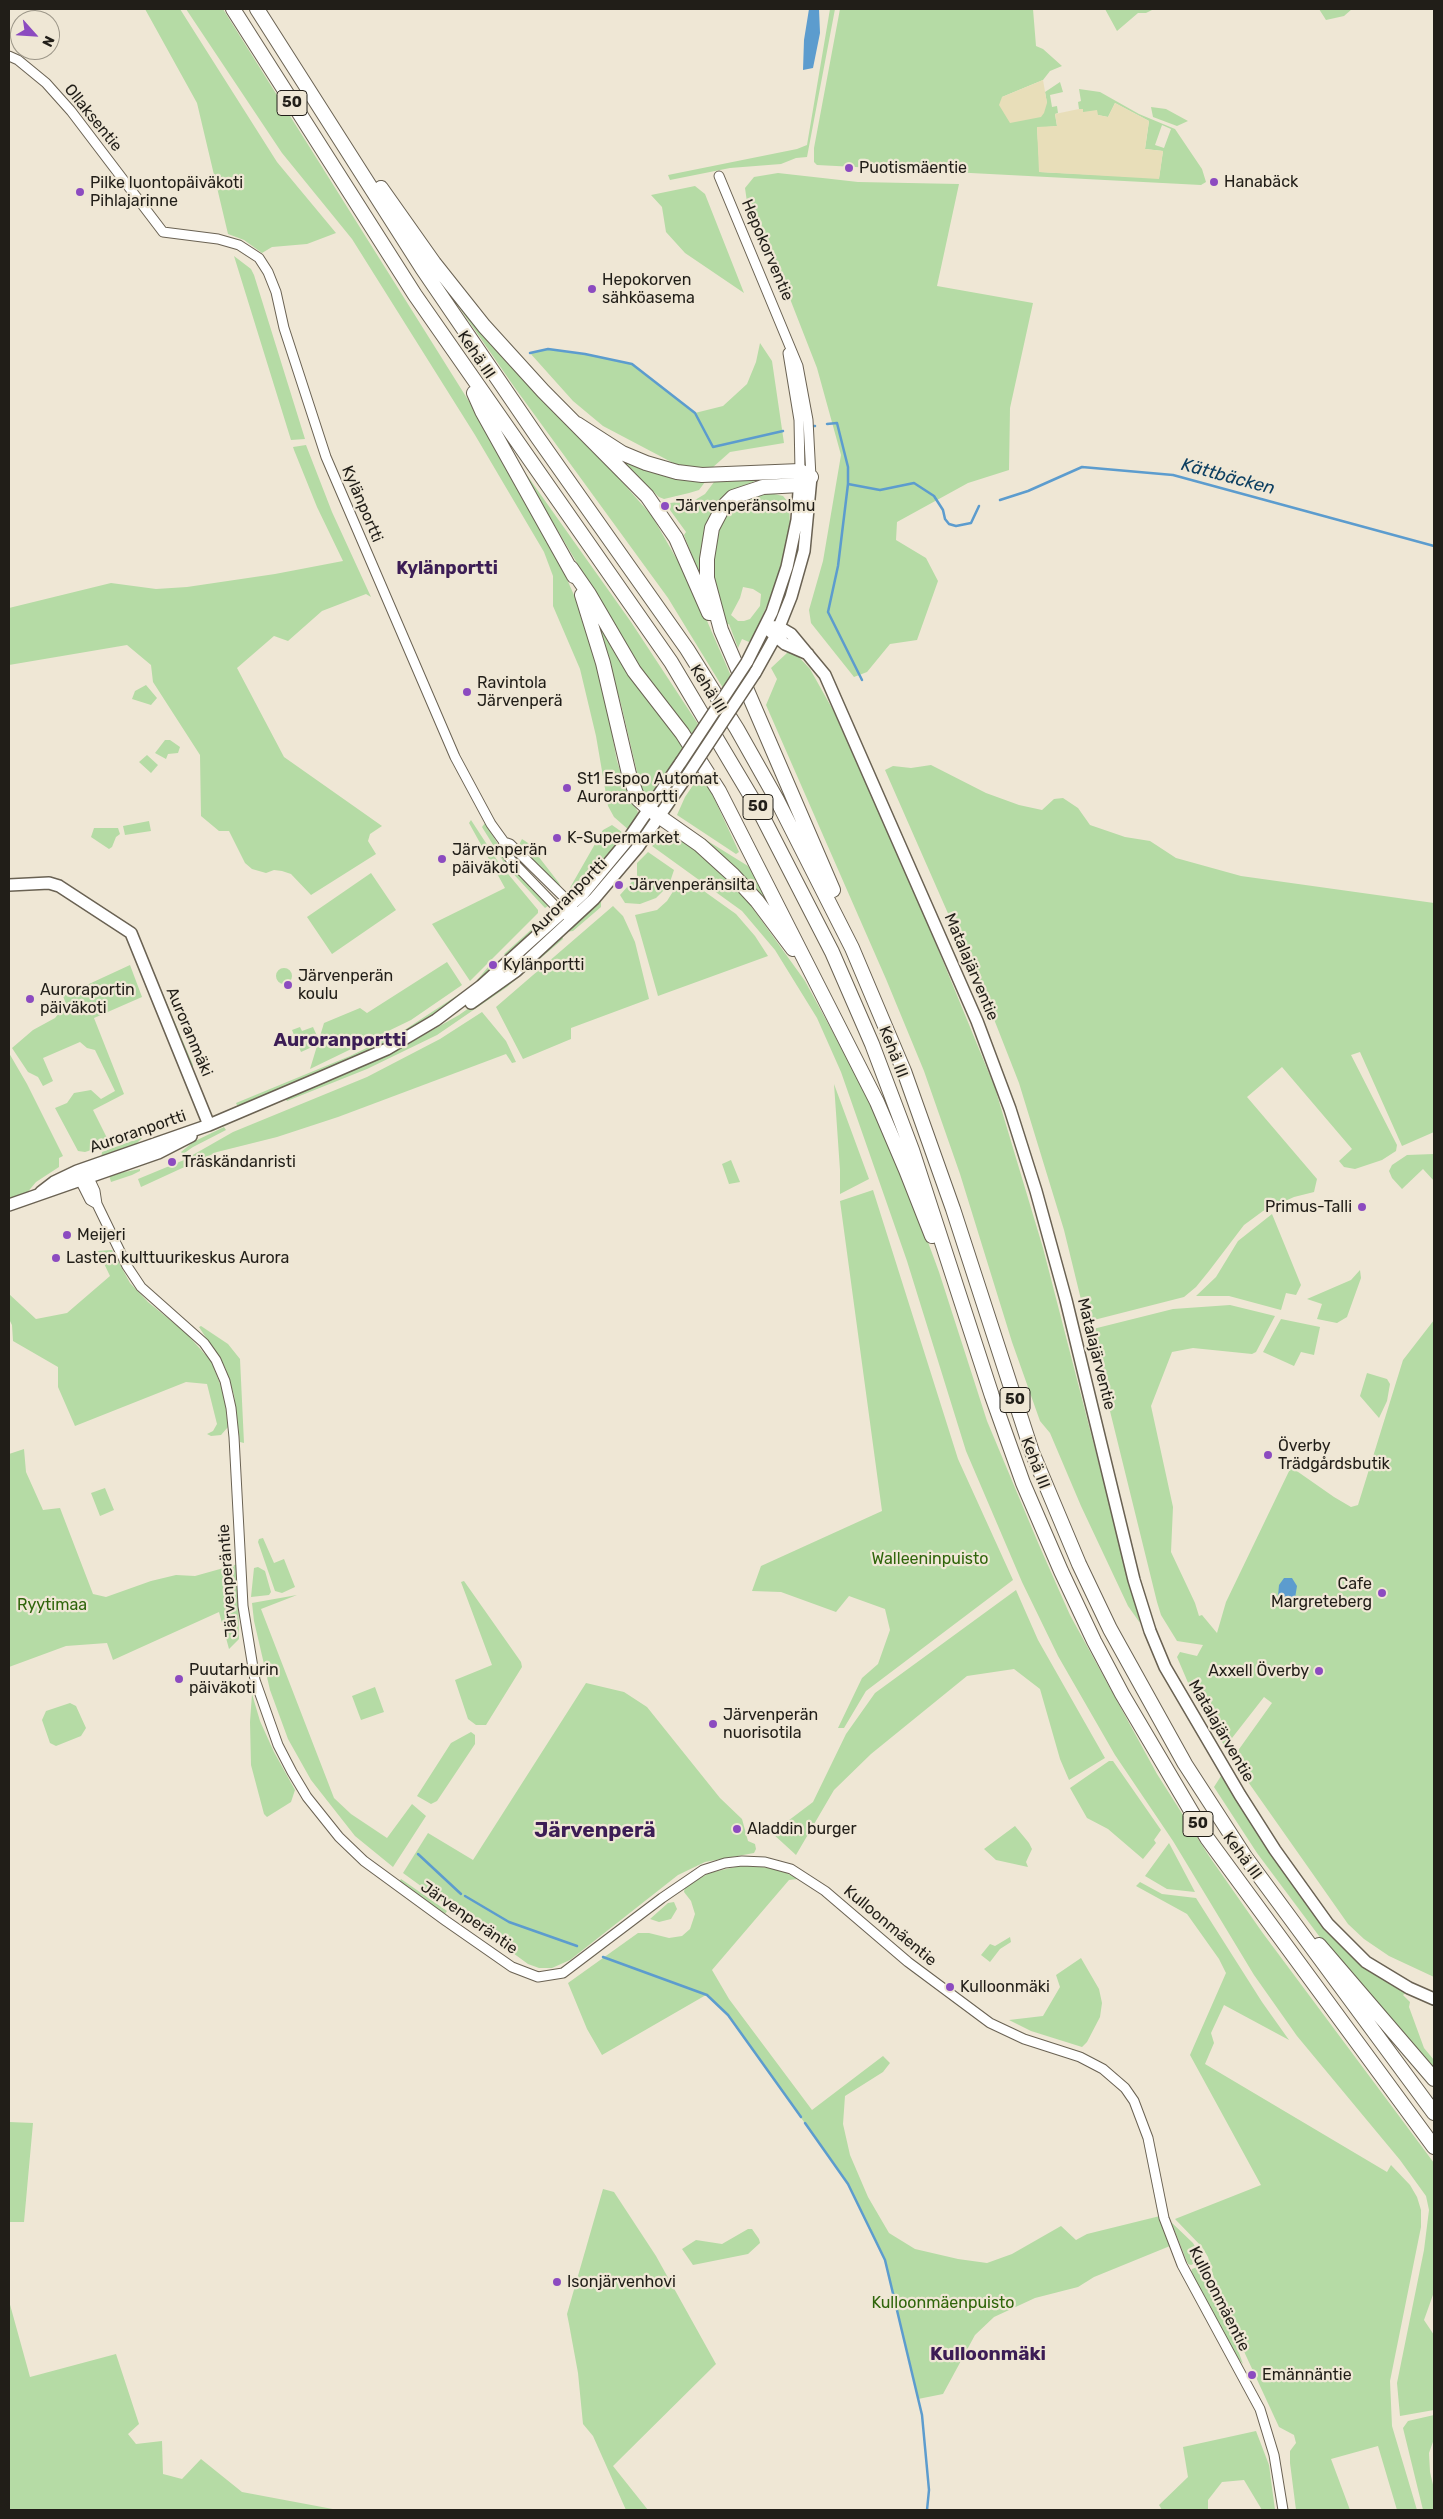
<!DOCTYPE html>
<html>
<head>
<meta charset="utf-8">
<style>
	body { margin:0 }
	#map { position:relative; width:1443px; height:2519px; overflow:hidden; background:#efe7d5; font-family:Rubik,sans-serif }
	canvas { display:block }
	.frame { position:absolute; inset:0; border:10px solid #211e18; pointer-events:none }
	.north { position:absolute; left:10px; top:10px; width:50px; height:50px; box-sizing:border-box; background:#efe7d5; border:1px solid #9d9789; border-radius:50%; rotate:116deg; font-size:14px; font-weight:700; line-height:20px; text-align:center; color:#211e18 }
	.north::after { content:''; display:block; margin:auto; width:18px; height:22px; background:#8c4bc0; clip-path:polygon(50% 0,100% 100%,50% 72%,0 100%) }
</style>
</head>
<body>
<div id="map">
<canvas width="1443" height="2519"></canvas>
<div class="frame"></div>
<div class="north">N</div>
</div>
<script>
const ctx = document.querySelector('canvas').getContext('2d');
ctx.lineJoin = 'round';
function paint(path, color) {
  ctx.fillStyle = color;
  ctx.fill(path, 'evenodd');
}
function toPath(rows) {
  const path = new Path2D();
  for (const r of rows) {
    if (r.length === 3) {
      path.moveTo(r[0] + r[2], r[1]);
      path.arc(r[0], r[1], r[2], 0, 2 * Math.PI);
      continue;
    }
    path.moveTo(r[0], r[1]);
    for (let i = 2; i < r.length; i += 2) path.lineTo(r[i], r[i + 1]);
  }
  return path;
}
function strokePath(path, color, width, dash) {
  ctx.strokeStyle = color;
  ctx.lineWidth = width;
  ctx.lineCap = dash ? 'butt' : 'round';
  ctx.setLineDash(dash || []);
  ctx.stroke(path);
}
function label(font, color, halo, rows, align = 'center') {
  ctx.font = font + ' Rubik,sans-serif';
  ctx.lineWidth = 4.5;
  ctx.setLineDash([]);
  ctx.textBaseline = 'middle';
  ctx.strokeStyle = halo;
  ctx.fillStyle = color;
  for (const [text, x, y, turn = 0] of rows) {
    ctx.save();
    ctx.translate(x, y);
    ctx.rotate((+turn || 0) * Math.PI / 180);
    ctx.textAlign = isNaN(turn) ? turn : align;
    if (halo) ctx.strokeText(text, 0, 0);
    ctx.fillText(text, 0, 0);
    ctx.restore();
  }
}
paint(toPath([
	[145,9,180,9,277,162,336,233,307,244,272,247,262,253,244,240,228,234,197,103],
	[186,9,223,9,475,411,553,548,586,622,605,696,617,761,627,792,638,812,630,831,614,817,608,806,596,736,580,669,553,606,553,576,544,552,475,435,352,239,282,153],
	[830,9,835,9,807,157,796,158,781,164,730,168,670,180,668,175,797,149,807,145],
	[840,9,1033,9,1036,46,1043,49,1062,66,1050,71,1043,80,1002,97,1047,103,1045,92,1060,82,1063,92,1050,95,1052,107,1057,106,1058,113,1055,114,1057,126,1037,128,1040,172,1159,178,1163,151,1145,149,1149,121,1115,103,1108,117,1083,112,1083,109,1079,109,1078,102,1081,101,1079,89,1100,92,1139,114,1175,129,1202,169,1206,182,1201,185,817,165,814,162,814,148],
	[1162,125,1171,129,1164,148,1155,145],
	[1105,9,1154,9,1146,13,1138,13,1117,31],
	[1319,9,1352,9,1344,16,1326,20],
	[1151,107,1166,109,1188,121,1177,126,1153,117],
	[778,173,858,182,959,184,937,286,1033,303,1010,408,1009,470,968,483,897,522,896,540,926,558,938,581,917,640,890,644,867,672,854,677,811,623,809,610,823,561,841,455,817,368,785,286,747,202,745,188,754,177],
	[695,186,705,194,744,293,685,253,666,232,662,207,651,195],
	[234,256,251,269,254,275,305,439,291,440],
	[452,297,536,394,602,459,652,516,691,584,731,676,723,688,668,598,515,388],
	[760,343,772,361,784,443,730,452,712,468,697,469,677,465,603,426,573,401,530,353,548,349,585,354,632,364,695,413,723,406,747,384,756,362],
	[306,445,332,512,371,597,366,594,322,611,288,641,274,636,237,668,284,757,382,826,370,834,368,841,376,854,311,895,291,874,282,871,274,870,266,873,252,869,245,863,229,831,219,831,201,816,200,755,153,682,151,665,127,645,9,665,9,608,111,583,156,589,187,587,275,574,343,561,317,507,294,450,293,447],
	[611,451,675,478,705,482,699,490,689,493,664,499,659,497],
	[514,457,631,622,698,724,690,736,637,664],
	[758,480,730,491,714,510,701,547,702,582,684,535,686,532,670,510,670,503,695,500,705,494,714,482],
	[770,493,783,496,789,503,790,525,786,547,774,589,754,635,749,642,742,639,738,648,729,624,726,625,716,587,713,560,717,534,725,517,732,509,757,495],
	[743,587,753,589,761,594,760,606,750,619,744,621,738,621,731,615,740,598],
	[597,624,626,668,685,749,650,798,643,793,640,785,621,704],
	[791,652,798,656,810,669,833,710,922,910,995,1088,1043,1248,1140,1623,1128,1606,1081,1506,1050,1433,1040,1421,1012,1342,960,1174,924,1071,886,979,766,705,777,679,771,668,787,653],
	[146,685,157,698,151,705,132,699,135,691],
	[165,740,170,740,180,747,178,753,168,754,166,759,155,753],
	[147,755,158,765,151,773,139,762],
	[931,765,986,793,1019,805,1042,810,1054,799,1063,798,1078,808,1090,825,1125,837,1150,841,1176,858,1241,876,1434,903,1434,1132,1402,1146,1360,1052,1351,1055,1397,1145,1396,1151,1382,1160,1355,1169,1344,1167,1339,1161,1352,1149,1282,1067,1247,1097,1317,1179,1314,1192,1294,1197,1263,1211,1244,1225,1209,1271,1196,1287,1184,1297,1090,1321,1086,1320,1064,1230,1019,1083,990,1009,885,770,893,766,911,768],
	[702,772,739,852,736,854,677,815,685,797],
	[471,820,499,863,538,910,538,913,470,981,432,924,505,888,469,823],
	[149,821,151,831,125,835,123,826],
	[677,822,748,866,758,880,784,931],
	[485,823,510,864,548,906,545,908,506,866,482,827],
	[612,825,626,835,579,892,574,894,567,893,603,830],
	[94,828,118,828,120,834,116,837,112,847,109,849,91,837],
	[669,832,696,851,744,896,805,981,856,1075,900,1166,939,1272,987,1421,1039,1545,1070,1615,1157,1774,1209,1856,1262,1932,1434,2163,1434,2292,1424,2320,1434,2335,1434,2410,1400,2416,1397,2383,1424,2250,1429,2210,1426,2196,1400,2160,1297,2036,1254,1975,1173,1841,1115,1755,1058,1656,1022,1582,966,1451,907,1261,841,1072,817,1018,775,950,742,911,652,846],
	[522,839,528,843,559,883,562,889,521,850,519,845],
	[648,852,674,870,669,885,656,898,640,904,625,903,620,895,637,876,637,863],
	[371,873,396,910,332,954,307,917],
	[687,879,736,914,755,936,768,956,658,996,635,915,657,910,667,901,679,882],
	[601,901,601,907,573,931,566,932,586,912],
	[613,906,623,916,635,942,649,999,571,1028,571,1039,523,1059,496,1007],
	[545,919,548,922,506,956,504,954,542,920],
	[562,936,563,939,507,987,437,1035,367,1069,287,1101,285,1098,408,1044,459,1015,496,989],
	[146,954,193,1065,192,1068,145,958],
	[447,962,462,985,411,1020,310,1069,324,1023,360,1008,367,1013],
	[130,965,142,997,94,1018,124,1094,93,1110,110,1144,85,1152,78,1151,55,1108,67,1103,74,1093,91,1090,101,1099,115,1091,95,1050,87,1048,80,1042,43,1058,53,1081,43,1086,38,1077,28,1072,12,1048,33,1030,55,1018,66,1004,63,996],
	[488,967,490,969,476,985,436,1016,374,1050,238,1107,236,1103,350,1056,406,1029,473,985],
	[284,976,8],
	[482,1012,506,1041,516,1062,512,1063,506,1054,338,1117,277,1137,217,1152,141,1187,138,1179,184,1160,233,1132,367,1077,440,1039],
	[300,1027,302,1031,313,1027,317,1036,309,1039,312,1047,301,1052,292,1030],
	[9,1053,27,1084,63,1156,59,1158,59,1167,36,1182,26,1194,9,1201],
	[834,1084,869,1179,840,1194,840,1170],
	[224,1127,226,1130,193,1147,183,1154,181,1152,193,1142],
	[143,1137,133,1147,101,1158,102,1152],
	[1434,1154,1434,1181,1423,1169,1402,1189,1392,1178,1389,1171,1392,1165,1407,1155],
	[731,1160,740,1182,729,1184,722,1164],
	[140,1169,140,1171,132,1175,111,1182,109,1175],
	[873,1190,958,1459,1013,1580,866,1691,844,1728,838,1728,862,1678,878,1664,890,1630,885,1609,849,1596,836,1612,781,1592,752,1591,761,1566,882,1511,840,1201],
	[1272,1214,1301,1285,1296,1295,1286,1293,1281,1310,1229,1296,1196,1296,1216,1277,1238,1241],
	[112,1250,130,1283,148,1302,186,1333,211,1361,224,1394,228,1427,221,1435,211,1436,207,1434,213,1431,217,1424,207,1384,186,1382,75,1426,58,1387,58,1367,13,1341,12,1325,9,1319,9,1294,36,1319,67,1313,110,1276,98,1251],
	[1360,1270,1361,1278,1347,1317,1337,1323,1317,1319,1322,1304,1307,1299,1351,1280],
	[1230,1305,1275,1316,1256,1352,1252,1354,1193,1348,1172,1352,1151,1406,1173,1507,1171,1552,1195,1603,1199,1616,1202,1615,1217,1633,1226,1602,1291,1467,1334,1497,1351,1507,1358,1505,1403,1360,1434,1320,1434,1977,1389,1956,1364,1939,1348,1924,1232,1759,1272,1703,1264,1697,1225,1747,1192,1692,1177,1657,1180,1652,1197,1656,1203,1645,1177,1641,1161,1615,1157,1602,1093,1342,1093,1329,1173,1309],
	[1281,1319,1320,1327,1314,1355,1301,1352,1294,1366,1263,1352],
	[201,1326,228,1344,240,1359,244,1443,240,1442,234,1395,225,1367,199,1327],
	[1367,1373,1387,1379,1390,1384,1387,1401,1379,1418,1360,1396],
	[24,1449,26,1472,43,1510,60,1508,93,1594,106,1597,151,1581,176,1575,195,1576,238,1564,239,1639,229,1649,219,1612,113,1660,107,1643,66,1646,9,1667,9,1454],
	[105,1488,114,1510,100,1516,91,1493],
	[263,1538,274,1563,284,1559,295,1587,282,1593,275,1591,258,1542,259,1539],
	[258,1567,265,1571,271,1592,269,1595,251,1597,254,1568],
	[464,1581,521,1662,522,1667,486,1725,476,1725,468,1719,455,1680,492,1665,461,1582],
	[1016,1590,1038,1640,1105,1758,1069,1780,1060,1759,1040,1689,1014,1669,967,1676,871,1754,834,1790,796,1855,772,1833,813,1802,846,1734,875,1693],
	[297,1595,261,1609,334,1798,351,1814,387,1838,412,1804,426,1816,393,1867,355,1836,311,1780,288,1739,270,1690,254,1621,252,1603],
	[586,1683,624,1692,647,1707,720,1798,742,1819,748,1841,755,1844,756,1849,754,1853,705,1862,678,1875,570,1960,552,1968,539,1968,528,1964,403,1873,428,1833,473,1860],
	[375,1687,384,1712,361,1720,352,1696],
	[252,1694,260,1721,274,1752,295,1790,291,1802,267,1817,264,1814,251,1765,250,1722],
	[70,1703,76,1706,86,1728,81,1736,56,1746,50,1743,42,1720,46,1711],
	[471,1732,475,1735,475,1744,437,1801,431,1804,417,1796,451,1743],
	[1109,1761,1113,1761,1161,1830,1154,1840,1156,1843,1143,1859,1108,1829,1087,1818,1070,1788],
	[1221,1776,1258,1835,1324,1930,1366,1968,1407,1992,1403,1995,1410,2002,1409,2007,1424,2048,1434,2060,1434,2071,1322,1940,1257,1853,1214,1787],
	[1015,1826,1029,1843,1032,1849,1026,1862,1028,1867,996,1860,984,1849],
	[1169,1843,1195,1892,1167,1889,1145,1876],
	[744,1865,779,1869,798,1879,789,1880,712,1970,729,1999,812,2110,883,2056,890,2063,883,2072,845,2096,843,2124,850,2155,868,2197,889,2233,915,2249,958,2259,987,2263,1012,2254,1061,2226,1076,2240,1087,2234,1160,2216,1170,2246,1094,2277,1078,2287,1035,2298,994,2317,975,2335,943,2394,918,2399,885,2260,848,2184,728,2015,706,1995,602,2055,587,2029,568,1983,638,1933,649,1933,669,1938,682,1936,690,1929,695,1914,691,1901,684,1892,685,1887,709,1873],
	[401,1879,447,1911,445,1914,399,1882],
	[1140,1882,1162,1894,1196,1898,1262,2002,1289,2040,1224,2005,1211,2033,1214,2043,1205,2064,1387,2172,1391,2165,1410,2185,1417,2197,1421,2210,1421,2227,1390,2381,1392,2426,1417,2510,1397,2510,1378,2446,1331,2459,1350,2510,1296,2510,1290,2463,1290,2451,1296,2443,1294,2435,1279,2427,1235,2332,1230,2314,1218,2292,1208,2257,1202,2247,1175,2219,1261,2185,1190,2055,1226,1973,1219,1959,1187,1914,1136,1886],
	[674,1902,677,1909,671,1919,659,1922,650,1919,668,1903],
	[1010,1937,1011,1942,1000,1949,990,1962,981,1955,990,1944,995,1946],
	[1081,1958,1099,1989,1102,2003,1100,2017,1087,2042,1082,2047,1031,2031,1009,2020,1043,2016,1060,1987,1056,1975],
	[9,2122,33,2123,24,2222,9,2222],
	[603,2189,614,2192,656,2256,716,2364,613,2466,648,2510,626,2510,593,2436,583,2424,578,2373,569,2324,567,2314],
	[1171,2222,1193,2243,1203,2259,1191,2265,1188,2264],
	[748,2229,752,2229,759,2239,760,2243,748,2254,693,2265,682,2249,696,2240,722,2244],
	[1205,2264,1212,2287,1224,2312,1243,2364,1235,2355,1191,2272,1192,2269],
	[9,2301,30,2377,116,2354,139,2424,128,2434,136,2444,162,2441,163,2474,182,2479,201,2459,242,2492,338,2510,9,2510],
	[1434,2415,1434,2439,1429,2453,1430,2472,1434,2489,1434,2510,1423,2510,1403,2428,1408,2421],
	[1256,2431,1269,2465,1275,2510,1262,2510,1244,2480,1222,2482,1208,2500,1208,2510,1162,2510,1159,2505,1188,2477,1183,2447]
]), '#b5dba5');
paint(toPath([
	[1043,80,1047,103,1044,113,1041,117,1010,123,999,105,1002,97],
	[1115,103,1149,121,1145,149,1163,151,1159,179,1039,172,1037,127,1057,126,1055,114,1079,109,1083,109,1083,112,1097,110,1098,115,1108,117]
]), '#e8deb9');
paint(toPath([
	[809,9,819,9,820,33,813,68,803,70,804,40],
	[1284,1578,1292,1578,1297,1586,1295,1598,1289,1604,1281,1602,1278,1596,1279,1585]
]), '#5c9cce');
strokePath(toPath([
	[530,353,548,349,585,354,632,364,695,413,713,447,783,431],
	[827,424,837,423,848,467,848,484,838,566,828,612,862,680],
	[814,426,815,426],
	[848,484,880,490,914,483,934,496,943,510,945,519,949,524,956,526,971,523,979,506],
	[1000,500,1028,491,1082,467,1173,475,1434,546],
	[418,1854,461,1894],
	[465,1896,509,1922,577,1946],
	[603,1957,707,1995,728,2015,801,2117],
	[805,2123,848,2184,885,2260,922,2415,929,2490,927,2510]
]), '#5c9cce', 2.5);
const minor = toPath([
	[9,56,18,60,46,83,71,111,163,232,218,239,239,245,259,258,268,272,276,292,284,328,326,457,455,757,491,824,504,842,503,849,511,860,563,914,568,915],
	[719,176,798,366,808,420,811,477],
	[788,353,799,420,800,471],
	[504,842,510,844,572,905,573,909],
	[84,1175,89,1178,95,1191,97,1204,127,1266,141,1287,204,1343,216,1360,225,1381,231,1408,234,1437,243,1606,255,1680,278,1745,292,1772,307,1797,339,1837,364,1861,446,1921,512,1967,538,1977,563,1973,662,1898,703,1870,725,1863,742,1861,765,1862,791,1869,825,1891,908,1962,990,2023,1024,2039,1080,2057,1103,2069,1125,2088,1134,2101,1148,2138,1164,2218,1182,2265,1260,2409,1274,2455,1283,2510],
	[78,1176,90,1200,97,1204]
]);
const major = toPath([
	[766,626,779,627,791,634,825,675,977,1021,1010,1109,1036,1191,1066,1300,1134,1580,1150,1631,1165,1667,1240,1795,1275,1850,1328,1924,1366,1962,1409,1988,1434,1999],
	[771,632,785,644,808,654],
	[747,662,772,612,787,567,797,520,800,478],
	[755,673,775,637,791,597,804,551,811,477],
	[9,885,49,883,59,886,131,933,209,1125],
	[471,1003,516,971,594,899,638,847,689,773],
	[41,1192,54,1182,77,1171,209,1125,315,1080,387,1049,436,1020,481,986,583,894,627,841,681,762],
	[9,1205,158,1153,191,1136]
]);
const highway = toPath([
	[233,9,415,295,671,662,759,810,832,952,872,1044,912,1150,992,1396,1023,1483,1061,1571,1094,1641,1122,1694,1207,1838,1434,2147],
	[257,9,422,268,538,438,687,649,737,729,777,800,852,948,904,1071,953,1209,1032,1452,1079,1564,1110,1629,1185,1764,1246,1858,1434,2113],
	[381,188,434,263,484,326,543,391,647,496,676,538,709,613],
	[474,393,482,411,574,576],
	[577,424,622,453,646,463,677,472,702,475,800,471,811,477,800,485,763,487,733,497,723,507,712,528,707,559,707,578,721,630,833,890],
	[571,568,589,594,634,671,682,733,719,791,877,1102,906,1170,932,1236],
	[582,595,603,663,629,774,638,799,650,810,700,845,733,875,757,901,793,949],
	[1319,1945,1434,2079]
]);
strokePath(minor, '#6a6253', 11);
strokePath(major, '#6a6253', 14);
strokePath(highway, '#6a6253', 16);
strokePath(minor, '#fff', 9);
strokePath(major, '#fff', 11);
strokePath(highway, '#fff', 14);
const majorBridge = toPath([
	[681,762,747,662],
	[689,773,755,673]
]);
strokePath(majorBridge, '#6a6253', 14, []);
strokePath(majorBridge, '#fff', 11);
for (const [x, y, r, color] of [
	[849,168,5,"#8c4bc0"],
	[1214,182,5,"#8c4bc0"],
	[80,192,5,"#8c4bc0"],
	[592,289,5,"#8c4bc0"],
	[665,506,5,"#8c4bc0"],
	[467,692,5,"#8c4bc0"],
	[567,788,5,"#8c4bc0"],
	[557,838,5,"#8c4bc0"],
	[442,859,5,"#8c4bc0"],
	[619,885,5,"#8c4bc0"],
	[493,965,5,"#8c4bc0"],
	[288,985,5,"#8c4bc0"],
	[30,999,5,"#8c4bc0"],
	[172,1162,5,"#8c4bc0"],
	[1362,1207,5,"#8c4bc0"],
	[67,1235,5,"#8c4bc0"],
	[56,1258,5,"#8c4bc0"],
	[1268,1455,5,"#8c4bc0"],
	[1382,1593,5,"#8c4bc0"],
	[1319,1671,5,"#8c4bc0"],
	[179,1679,5,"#8c4bc0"],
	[713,1724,5,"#8c4bc0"],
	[737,1829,5,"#8c4bc0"],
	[950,1987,5,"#8c4bc0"],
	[557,2282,5,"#8c4bc0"],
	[1252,2375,5,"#8c4bc0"]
]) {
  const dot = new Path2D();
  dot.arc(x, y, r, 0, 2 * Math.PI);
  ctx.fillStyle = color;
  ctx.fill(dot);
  strokePath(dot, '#efe7d5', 2);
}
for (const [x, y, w] of [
	[292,103,30],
	[758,807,30],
	[1015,1400,30],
	[1198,1824,30]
]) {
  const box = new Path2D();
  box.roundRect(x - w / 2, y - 12.5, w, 25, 4);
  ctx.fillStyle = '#efe7d5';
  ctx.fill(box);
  strokePath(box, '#211e18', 1);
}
label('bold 15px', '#211e18', null, [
	["50",292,103],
	["50",758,807],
	["50",1015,1400],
	["50",1198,1824]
]);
label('16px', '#211e18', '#efe7d5', [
	["Ollaksentie",93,118,51],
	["Hepokorventie",767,250,67],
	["Kehä III",476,355,56],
	["Kylänportti",362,504,67],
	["Kehä III",708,689,58],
	["Auroranportti",569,897,-45],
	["Matalajärventie",971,967,67],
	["Auroranmäki",189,1032,67],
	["Kehä III",893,1052,69],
	["Auroranportti",138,1132,-19],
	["Matalajärventie",1096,1354,76],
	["Kehä III",1035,1463,69],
	["Järvenperäntie",228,1581,-94],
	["Matalajärventie",1221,1731,60],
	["Kehä III",1242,1856,54],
	["Järvenperäntie",469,1918,35],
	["Kulloonmäentie",890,1926,40],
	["Kulloonmäentie",1219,2299,63]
]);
label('16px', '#211e18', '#efe7d5', [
	["Puotismäentie",859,168],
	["Hanabäck",1224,182],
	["Pilke luontopäiväkoti",90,183],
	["Pihlajarinne",90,201],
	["Hepokorven",602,280],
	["sähköasema",602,298],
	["Järvenperänsolmu",675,506],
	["Ravintola",477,683],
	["Järvenperä",477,701],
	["St1 Espoo Automat",577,779],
	["Auroranportti",577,797],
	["K-Supermarket",567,838],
	["Järvenperän",452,850],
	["päiväkoti",452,868],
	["Järvenperänsilta",629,885],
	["Kylänportti",503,965],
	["Järvenperän",298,976],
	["koulu",298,994],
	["Auroraportin",40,990],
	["päiväkoti",40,1008],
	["Träskändanristi",182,1162],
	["Primus-Talli",1352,1207,"right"],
	["Meijeri",77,1235],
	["Lasten kulttuurikeskus Aurora",66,1258],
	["Överby",1278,1446],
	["Trädgårdsbutik",1278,1464],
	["Cafe",1372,1584,"right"],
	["Margreteberg",1372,1602,"right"],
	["Puutarhurin",189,1670],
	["päiväkoti",189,1688],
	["Axxell Överby",1309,1671,"right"],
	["Järvenperän",723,1715],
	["nuorisotila",723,1733],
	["Aladdin burger",747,1829],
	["Kulloonmäki",960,1987],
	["Isonjärvenhovi",567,2282],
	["Emännäntie",1262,2375]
], 'left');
label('16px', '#2f650b', '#efe7d5', [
	["Walleeninpuisto",930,1559],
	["Ryytimaa",52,1605],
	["Kulloonmäenpuisto",943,2303]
]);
label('italic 18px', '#0d3f61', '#efe7d5', [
	["Kättbäcken",1228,477,15]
]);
label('bold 18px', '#3c1d55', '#efe7d5', [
	["Kylänportti",447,569]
]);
label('bold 19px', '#3c1d55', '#efe7d5', [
	["Auroranportti",340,1041],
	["Kulloonmäki",988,2355]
]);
label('bold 21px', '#3c1d55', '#efe7d5', [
	["Järvenperä",595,1831]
]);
</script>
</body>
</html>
